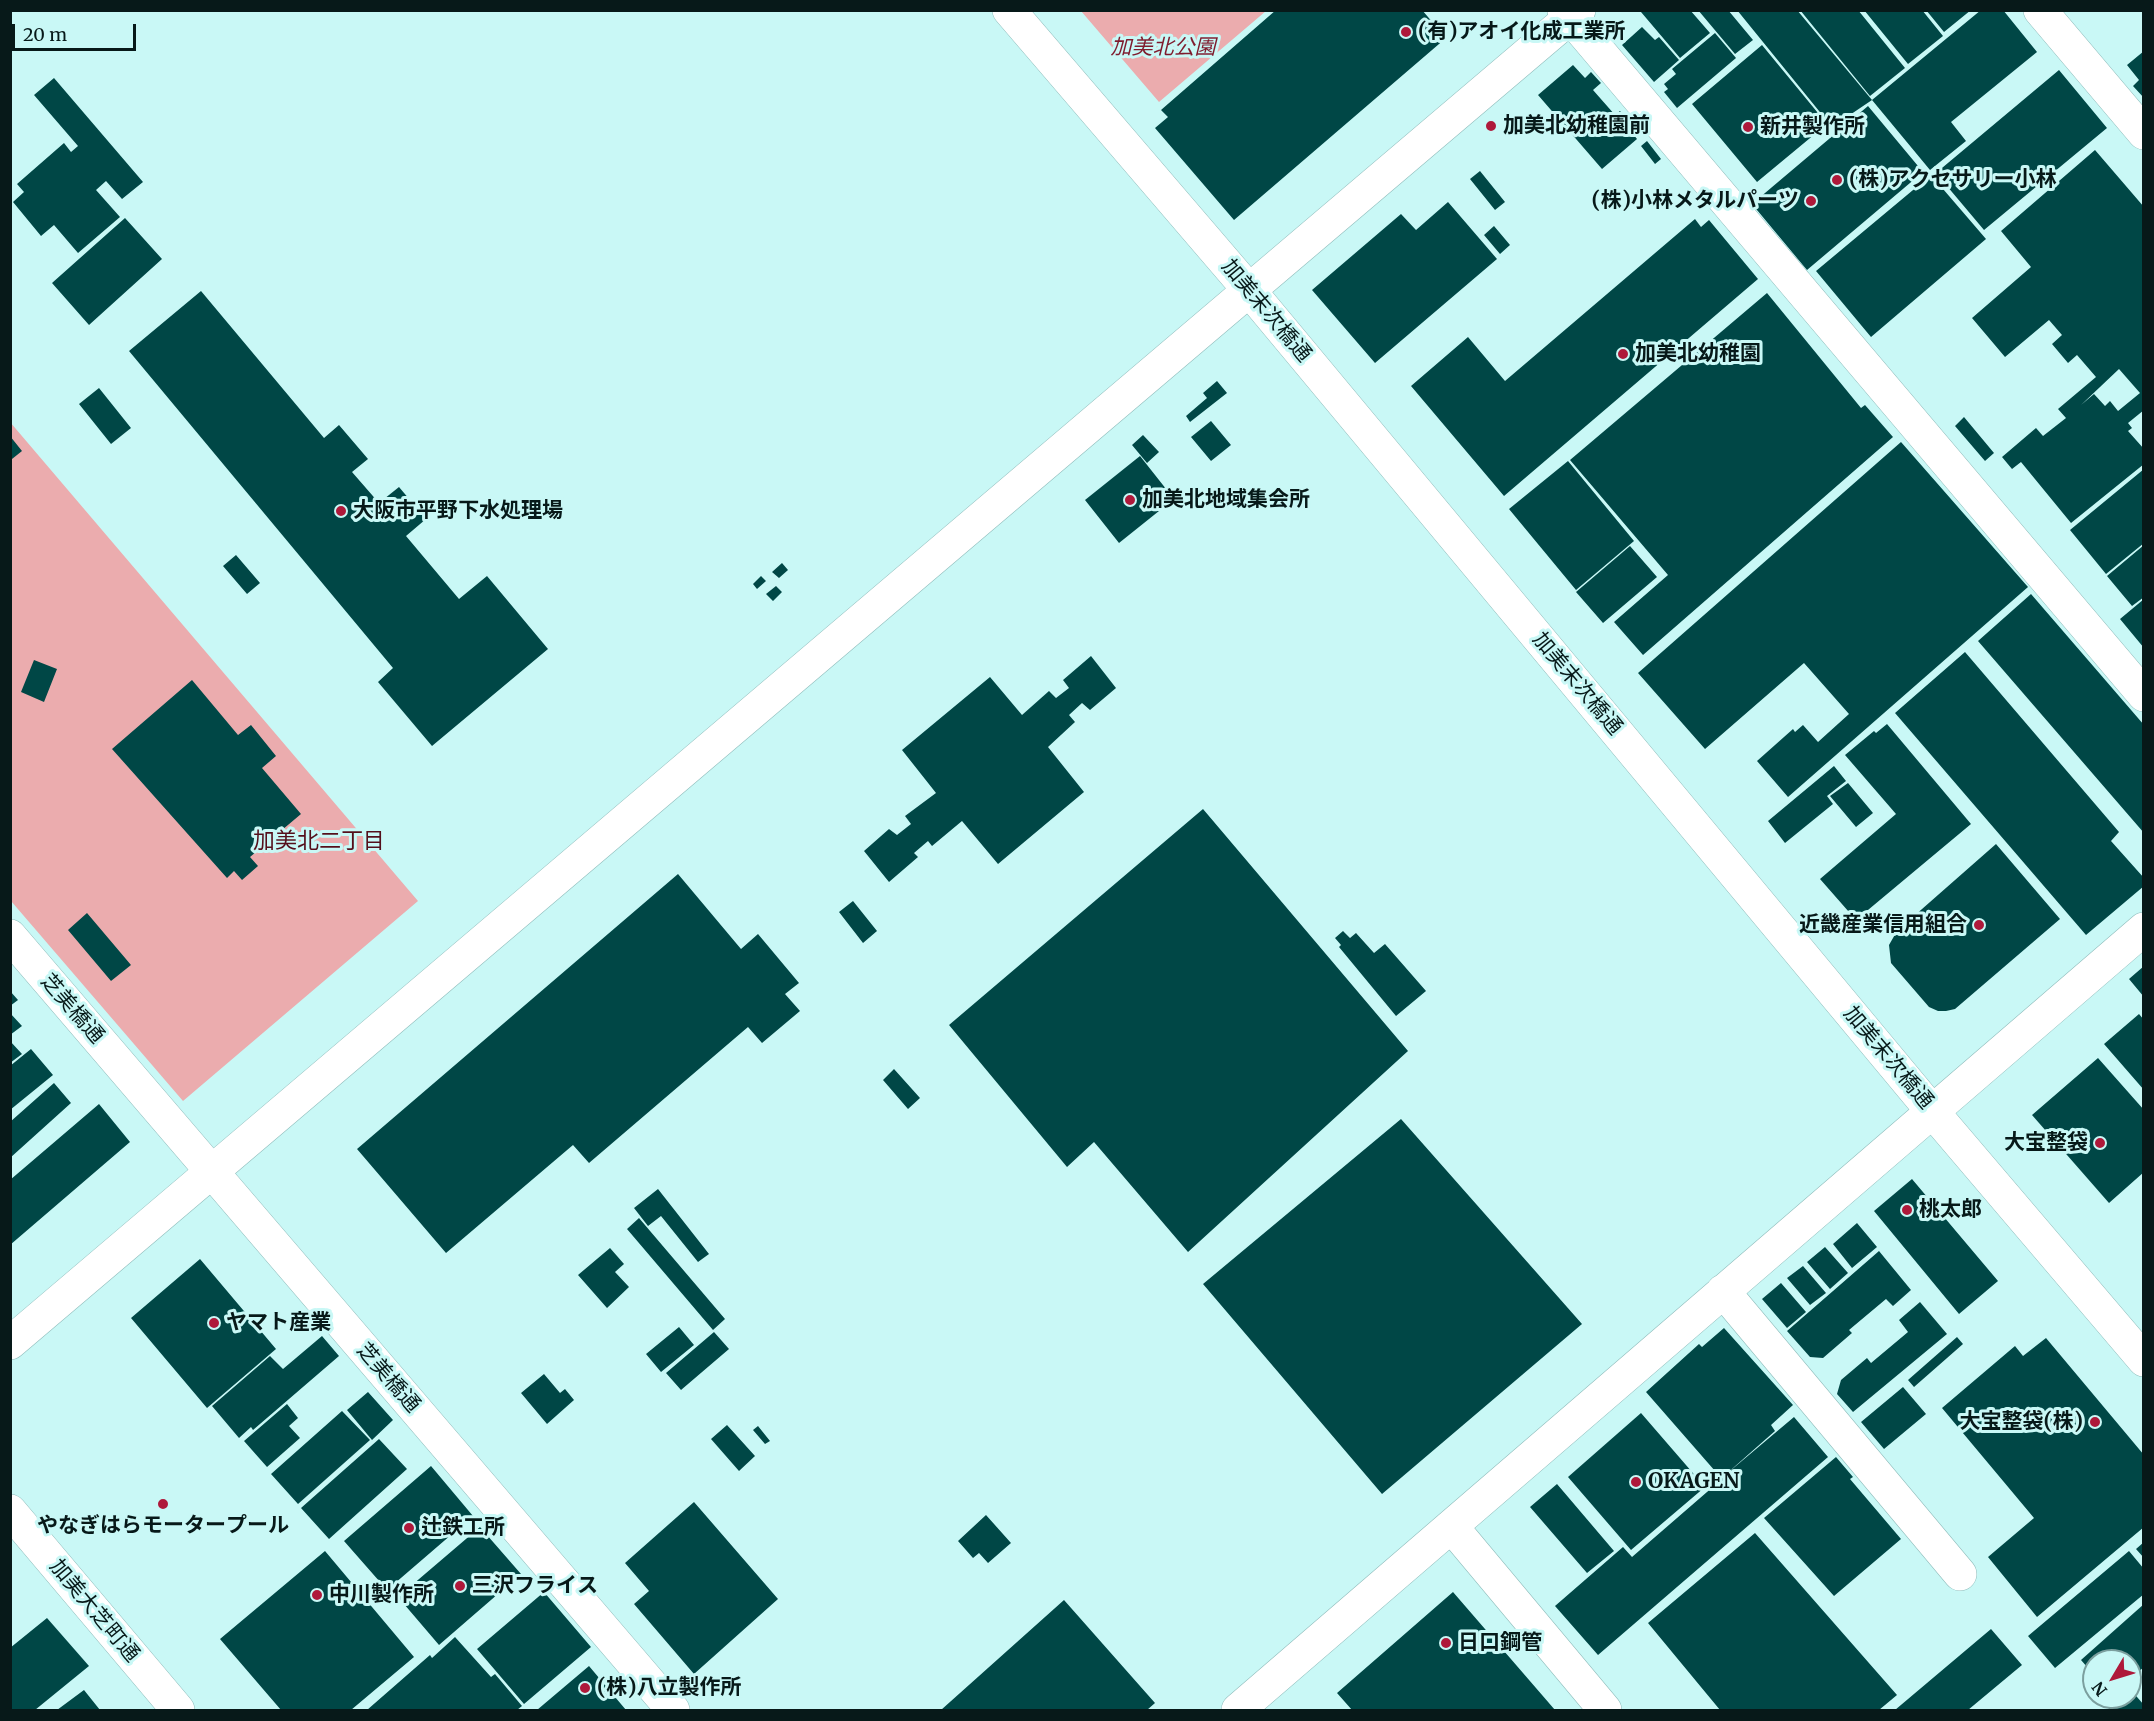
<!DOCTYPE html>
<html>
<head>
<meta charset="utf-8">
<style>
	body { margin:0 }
	#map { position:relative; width:2154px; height:1721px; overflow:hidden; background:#c9f8f6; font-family:Merriweather,serif }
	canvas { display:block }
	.frame { position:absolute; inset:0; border:12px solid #071919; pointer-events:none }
	.north { position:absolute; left:2082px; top:1649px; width:60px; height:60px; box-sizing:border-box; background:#c9f8f6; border:2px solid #7b9f9e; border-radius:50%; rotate:232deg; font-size:16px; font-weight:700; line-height:24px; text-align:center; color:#071919 }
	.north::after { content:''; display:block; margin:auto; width:21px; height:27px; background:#ae193a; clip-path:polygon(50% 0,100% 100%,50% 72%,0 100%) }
	.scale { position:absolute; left:12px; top:24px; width:124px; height:27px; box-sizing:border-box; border:3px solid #071919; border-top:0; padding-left:8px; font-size:18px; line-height:21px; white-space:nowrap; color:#071919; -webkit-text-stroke:4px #c9f8f6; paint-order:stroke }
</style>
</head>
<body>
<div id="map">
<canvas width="2154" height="1721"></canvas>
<div class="frame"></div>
<div class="north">N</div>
<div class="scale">20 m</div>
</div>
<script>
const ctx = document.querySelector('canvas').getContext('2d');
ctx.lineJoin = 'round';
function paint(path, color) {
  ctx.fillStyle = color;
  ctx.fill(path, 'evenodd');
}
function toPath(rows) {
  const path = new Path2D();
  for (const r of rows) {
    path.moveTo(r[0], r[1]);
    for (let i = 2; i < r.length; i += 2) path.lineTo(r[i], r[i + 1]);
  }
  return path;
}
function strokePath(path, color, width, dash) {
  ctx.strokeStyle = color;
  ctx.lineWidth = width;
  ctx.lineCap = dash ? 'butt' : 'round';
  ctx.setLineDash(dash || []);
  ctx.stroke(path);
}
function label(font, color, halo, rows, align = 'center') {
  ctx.font = font + ' Merriweather,"Noto Sans JP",serif';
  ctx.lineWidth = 6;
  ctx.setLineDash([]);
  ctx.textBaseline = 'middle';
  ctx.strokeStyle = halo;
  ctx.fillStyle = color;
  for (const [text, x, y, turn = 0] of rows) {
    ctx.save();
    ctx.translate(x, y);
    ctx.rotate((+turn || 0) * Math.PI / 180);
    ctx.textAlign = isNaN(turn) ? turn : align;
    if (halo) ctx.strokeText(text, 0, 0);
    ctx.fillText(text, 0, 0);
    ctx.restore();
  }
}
paint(toPath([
	[1081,11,1266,11,1159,102],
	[10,422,418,901,183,1101,11,901]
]), '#ebacae');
paint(toPath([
	[1276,10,1422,10,1446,38,1234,220,1155,128,1168,117,1161,110],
	[1643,10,1690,10,1710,33,1680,58,1641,12],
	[1698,10,1728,10,1753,40,1735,54],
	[1737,10,1797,10,1872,100,1832,127],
	[1800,10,1858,10,1905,68,1870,96],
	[1864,10,1922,10,1943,36,1908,64],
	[1926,10,1971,10,1944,32],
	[1981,10,2003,10,2037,52,1951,122,1966,141,1930,170,1872,100],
	[1642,27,1655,40,1659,37,1679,60,1654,82,1622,45],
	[1715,33,1736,58,1677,108,1664,92,1668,89,1664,84,1676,74,1672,69],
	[1762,45,1827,124,1757,182,1692,104],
	[2144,51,2144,98,2133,86,2139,80,2127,65],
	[1573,65,1585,78,1591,72,1601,83,1593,90,1615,115,1620,111,1629,122,1626,125,1637,139,1602,169,1538,95],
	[2059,70,2107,128,1984,230,1936,173],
	[54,78,143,182,122,199,106,181,96,190,120,217,78,253,54,225,41,236,13,202,24,192,17,184,64,143,71,152,78,146,34,95],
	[1868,106,1923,172,1807,270,1752,204],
	[1647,141,1661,159,1655,164,1641,146],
	[2095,150,2144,207,2144,410,2128,423,2132,428,2128,431,2144,449,2144,464,2071,523,2021,462,2012,469,2002,457,2036,428,2043,436,2066,418,2058,409,2096,377,2077,355,2068,363,2052,344,2062,335,2049,320,2005,357,1972,318,2031,267,2001,231],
	[2119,369,2140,393,2118,411,2110,401,2105,406,2094,394,2081,405],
	[1480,171,1505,202,1495,210,1470,179],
	[1931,175,1986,239,1871,337,1816,271],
	[1448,202,1497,259,1375,363,1312,290,1401,214,1416,230],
	[125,218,162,259,89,325,52,283],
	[1695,219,1701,227,1709,220,1758,279,1504,496,1411,386,1468,337,1505,381],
	[1494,226,1510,245,1500,254,1484,235],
	[201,291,324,438,339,425,368,459,352,472,379,503,399,487,426,519,406,536,459,599,487,576,548,649,432,746,378,682,393,668,129,351],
	[1767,293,1861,408,1865,405,1893,437,1643,655,1614,622,1668,575,1570,460],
	[1217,381,1227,393,1190,422,1186,416,1207,398,1203,393],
	[99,388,131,428,111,444,79,404],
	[1964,417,1994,453,1985,461,1955,426],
	[1211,421,1231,445,1211,461,1191,437],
	[1143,435,1159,452,1147,463,1132,445],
	[10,436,22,451,12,459,10,457],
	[1901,442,2028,587,1788,797,1757,761,1793,729,1795,732,1803,725,1818,742,1849,714,1804,663,1705,749,1638,673],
	[1140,456,1174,499,1119,543,1085,500],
	[1568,461,1634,541,1576,590,1509,509],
	[2144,469,2144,543,2106,574,2070,530],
	[2144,545,2144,597,2132,606,2107,576],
	[1630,546,1657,577,1603,623,1576,592],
	[236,555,260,583,247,594,223,566],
	[782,563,788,570,779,578,772,572],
	[761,576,766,581,757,589,753,584],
	[776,586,782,592,773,601,766,594],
	[2031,594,2144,725,2144,833,1978,641],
	[2144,599,2144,648,2120,619],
	[1965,652,2119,832,2111,841,2144,878,2144,886,2086,935,1895,713],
	[1091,656,1116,688,1090,710,1082,703,1069,715,1075,722,1048,747,1084,792,998,864,962,821,932,846,928,841,914,853,918,857,889,882,864,851,889,829,897,835,911,824,905,816,936,793,902,750,990,677,1022,715,1049,691,1056,698,1069,688,1063,680],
	[34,660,57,669,44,702,21,692],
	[192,680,238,735,251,725,276,756,262,768,301,814,250,857,258,866,242,880,234,871,227,878,112,749],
	[1887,724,1971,824,1856,920,1820,879,1896,814,1845,755,1874,731,1876,733],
	[1834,766,1846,781,1827,796,1833,804,1785,843,1768,821],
	[1848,783,1873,813,1856,827,1830,796],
	[1203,809,1408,1051,1188,1252,1094,1142,1067,1167,949,1025],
	[1996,844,2060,919,1955,1009,1946,1011,1938,1011,1929,1007,1891,963,1889,945,1897,931],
	[678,874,741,949,758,934,799,983,785,994,800,1011,762,1043,748,1027,589,1163,573,1145,446,1253,357,1149],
	[853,901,877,931,863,943,839,912],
	[87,913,131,965,111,981,68,930],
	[1343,931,1350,938,1356,933,1374,953,1385,944,1426,991,1396,1016,1339,947,1341,945,1335,938],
	[2144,966,2144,997,2129,979],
	[10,991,18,1000,10,1006],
	[10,1013,22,1026,10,1035],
	[2139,1014,2144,1020,2144,1090,2104,1044],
	[10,1041,22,1054,10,1063],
	[31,1049,53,1075,10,1110,10,1066],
	[2098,1058,2144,1110,2144,1172,2109,1203,2032,1115],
	[894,1069,920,1098,908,1109,883,1080],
	[54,1083,71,1103,10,1158,10,1122],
	[99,1104,130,1142,10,1245,10,1180],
	[1401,1119,1582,1324,1382,1494,1203,1284],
	[1912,1179,1998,1281,1959,1314,1874,1211],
	[658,1189,709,1254,698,1262,661,1216,648,1226,634,1208],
	[639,1218,725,1319,713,1330,627,1229],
	[1857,1223,1877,1247,1852,1268,1833,1244],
	[1825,1247,1848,1273,1830,1289,1807,1262],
	[610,1248,624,1264,615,1272,629,1287,607,1308,578,1275],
	[1879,1251,1911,1290,1893,1306,1886,1299,1849,1330,1852,1333,1823,1358,1810,1357,1787,1331],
	[200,1259,276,1349,207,1408,131,1318],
	[1803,1266,1826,1293,1810,1305,1787,1278],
	[1781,1283,1806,1312,1787,1328,1762,1299],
	[1920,1302,1947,1334,1853,1412,1837,1394,1841,1380,1867,1358,1871,1363,1908,1332,1899,1320],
	[679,1327,694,1345,661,1372,646,1354],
	[1724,1328,1793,1405,1771,1425,1775,1431,1724,1476,1794,1417,1828,1457,1598,1655,1555,1606,1623,1547,1632,1557,1722,1479,1646,1392,1699,1344,1702,1347],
	[714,1332,729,1349,681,1390,666,1373],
	[322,1336,339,1356,253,1430,251,1427,239,1438,212,1406,270,1356,283,1369],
	[1957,1337,1963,1344,1914,1387,1908,1380],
	[2046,1338,2144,1455,2144,1527,2037,1617,1988,1557,2034,1518,1942,1408,2015,1346,2023,1356],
	[544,1374,560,1393,565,1389,574,1400,547,1424,521,1393],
	[1903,1387,1926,1414,1884,1449,1861,1422],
	[368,1392,393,1420,372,1440,347,1410],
	[287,1404,298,1418,289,1426,300,1438,267,1467,244,1441],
	[342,1411,370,1440,298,1504,271,1474],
	[1641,1413,1705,1487,1631,1550,1568,1477],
	[727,1425,755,1456,739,1471,711,1439],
	[758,1426,770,1441,765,1444,753,1430],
	[379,1439,407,1469,329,1539,301,1508],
	[1836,1457,1853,1477,1850,1479,1901,1539,1834,1596,1764,1518],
	[431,1466,473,1516,387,1590,344,1541],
	[1557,1484,1614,1551,1587,1573,1530,1507],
	[694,1502,778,1599,694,1674,634,1604,649,1591,625,1563],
	[986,1515,1011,1543,988,1563,979,1553,973,1558,958,1541],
	[480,1527,521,1574,439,1645,398,1597],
	[1755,1533,1897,1695,1879,1710,1720,1710,1648,1623],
	[2144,1542,2144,1558,2136,1549],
	[325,1551,414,1657,351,1710,281,1710,220,1639],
	[2129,1551,2144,1569,2144,1594,2055,1668,2028,1636],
	[544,1592,591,1647,524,1704,477,1649],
	[1453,1592,1555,1710,1352,1710,1337,1693],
	[1064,1600,1155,1703,1147,1710,941,1710],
	[2144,1604,2144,1667,2130,1679,2130,1661,2094,1661,2094,1675,2081,1660],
	[47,1618,89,1666,35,1710,10,1710,10,1648],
	[1991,1629,2022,1665,1968,1710,1895,1710],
	[455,1637,491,1677,495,1674,522,1706,517,1710,367,1710,430,1655,432,1658],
	[589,1666,626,1710,537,1710],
	[2130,1689,2144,1705,2144,1710,2107,1710,2123,1697,2130,1697],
	[84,1690,100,1710,57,1710]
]), '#004746');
const minor = toPath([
	[1564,10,2144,695],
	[2040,10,2144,133],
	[10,936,673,1710],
	[1723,1291,1960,1574],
	[1452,1527,1605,1710],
	[1238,1710,2144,929]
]);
const tertiary = toPath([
	[1009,10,1249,290,1932,1111,2144,1360],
	[10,1343,1579,10],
	[10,1511,178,1710]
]);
strokePath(minor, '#8fbcbb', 34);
strokePath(tertiary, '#8fbcbb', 34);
strokePath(minor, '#fff', 33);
strokePath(tertiary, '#fff', 33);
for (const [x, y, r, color] of [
	[1406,32,6,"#ae193a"],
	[1491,126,6,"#ae193a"],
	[1748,127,6,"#ae193a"],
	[1837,180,6,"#ae193a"],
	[1811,201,6,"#ae193a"],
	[1623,354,6,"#ae193a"],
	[1130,500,6,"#ae193a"],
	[341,511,6,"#ae193a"],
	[1979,925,6,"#ae193a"],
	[2100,1143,6,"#ae193a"],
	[1907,1210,6,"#ae193a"],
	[214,1323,6,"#ae193a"],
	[2095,1422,6,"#ae193a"],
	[1636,1482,6,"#ae193a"],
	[163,1504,6,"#ae193a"],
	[409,1528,6,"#ae193a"],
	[460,1586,6,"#ae193a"],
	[317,1595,6,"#ae193a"],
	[1446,1643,6,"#ae193a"],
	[585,1688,6,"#ae193a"]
]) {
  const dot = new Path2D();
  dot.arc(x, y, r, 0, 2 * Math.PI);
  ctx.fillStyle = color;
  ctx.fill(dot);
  strokePath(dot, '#c9f8f6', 2);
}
label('bold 21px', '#071919', '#c9f8f6', [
	["(有)アオイ化成工業所",1418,32],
	["加美北幼稚園前",1503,126],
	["新井製作所",1760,127],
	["(株)アクセサリー小林",1849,180],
	["(株)小林メタルパーツ",1799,201,"right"],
	["加美北幼稚園",1635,354],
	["加美北地域集会所",1142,500],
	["大阪市平野下水処理場",353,511],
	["近畿産業信用組合",1967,925,"right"],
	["大宝整袋",2088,1143,"right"],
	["桃太郎",1919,1210],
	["ヤマト産業",226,1323],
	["大宝整袋(株)",2083,1422,"right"],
	["OKAGEN",1648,1482],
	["やなぎはらモータープール",163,1526,"center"],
	["辻鉄工所",421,1528],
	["三沢フライス",472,1586],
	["中川製作所",329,1595],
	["日口鋼管",1458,1643],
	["(株)八立製作所",597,1688]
], 'left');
label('italic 21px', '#7f1b2d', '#c9f8f6', [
	["加美北公園",1163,48]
]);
label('21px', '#071919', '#c9f8f6', [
	["加美末次橋通",1266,311,50],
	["加美末次橋通",1577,684,50],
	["芝美橋通",72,1009,49],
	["加美末次橋通",1888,1058,50],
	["芝美橋通",388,1378,49],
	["加美大芝町通",94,1611,50]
]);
label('22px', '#540f1b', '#c9f8f6', [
	["加美北二丁目",319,842]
]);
</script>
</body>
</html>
